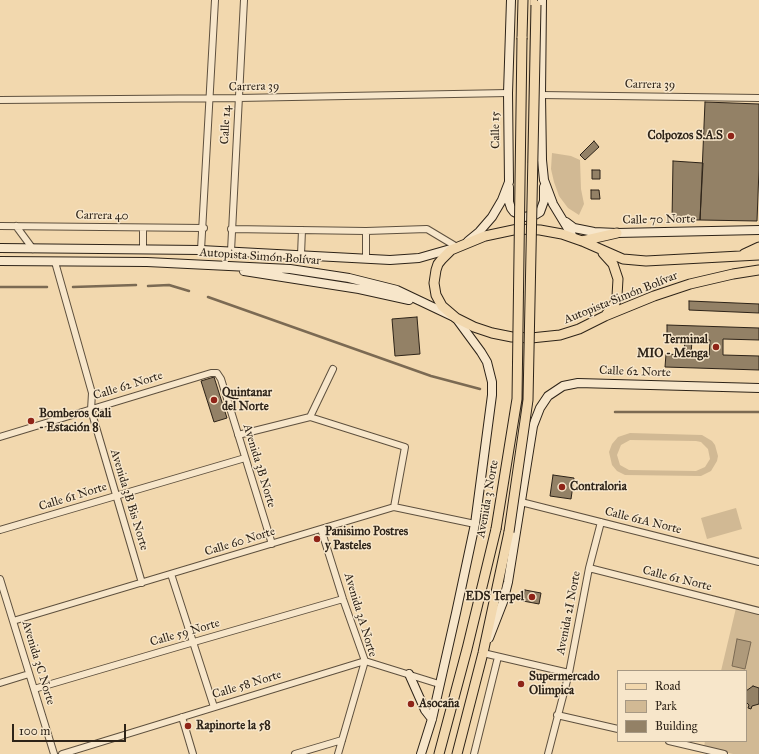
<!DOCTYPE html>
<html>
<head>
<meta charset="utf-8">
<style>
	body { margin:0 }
	#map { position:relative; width:759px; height:754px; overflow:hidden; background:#f2d8ae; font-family:"IM FELL Great Primer",serif }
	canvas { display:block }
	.legend { position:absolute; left:617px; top:670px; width:130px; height:72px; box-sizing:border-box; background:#f7e6ca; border:1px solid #a69883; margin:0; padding:5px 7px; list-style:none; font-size:12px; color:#2d2318 }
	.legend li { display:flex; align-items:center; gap:8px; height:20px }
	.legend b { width:20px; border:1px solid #a69883 }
	.scale { position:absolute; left:12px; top:724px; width:114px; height:18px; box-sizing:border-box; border:2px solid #2d2318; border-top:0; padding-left:5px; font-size:12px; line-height:14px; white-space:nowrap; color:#2d2318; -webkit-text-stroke:3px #f7e6ca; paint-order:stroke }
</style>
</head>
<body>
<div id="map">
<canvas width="759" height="754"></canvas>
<ul class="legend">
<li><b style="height:5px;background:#f2d8ae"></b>Road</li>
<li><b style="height:11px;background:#d1b994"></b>Park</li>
<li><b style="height:11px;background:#938166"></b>Building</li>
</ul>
<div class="scale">100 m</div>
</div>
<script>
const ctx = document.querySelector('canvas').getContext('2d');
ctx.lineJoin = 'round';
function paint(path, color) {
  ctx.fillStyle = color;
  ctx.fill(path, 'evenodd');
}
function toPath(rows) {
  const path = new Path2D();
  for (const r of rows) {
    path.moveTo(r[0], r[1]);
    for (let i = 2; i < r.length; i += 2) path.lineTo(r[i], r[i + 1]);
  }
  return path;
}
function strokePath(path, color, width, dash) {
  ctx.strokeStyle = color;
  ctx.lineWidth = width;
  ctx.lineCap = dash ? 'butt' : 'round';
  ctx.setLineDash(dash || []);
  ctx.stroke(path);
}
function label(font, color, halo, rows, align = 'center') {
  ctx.font = font + ' "IM FELL Great Primer",serif';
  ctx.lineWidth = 3;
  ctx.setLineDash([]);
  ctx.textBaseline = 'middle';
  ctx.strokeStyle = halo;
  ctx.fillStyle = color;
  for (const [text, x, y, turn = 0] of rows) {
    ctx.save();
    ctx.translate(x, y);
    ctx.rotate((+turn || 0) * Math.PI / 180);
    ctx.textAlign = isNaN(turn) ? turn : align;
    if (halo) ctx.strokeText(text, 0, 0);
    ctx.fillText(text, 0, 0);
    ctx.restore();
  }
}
paint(toPath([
	[530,0,531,0,528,163,527,163],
	[552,153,571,156,580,160,581,189,584,204,579,215,568,208,559,196,554,182,551,169],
	[630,433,702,435,712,441,715,445,718,456,717,461,711,471,701,476,625,475,617,471,612,465,609,452,612,444,618,437],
	[630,440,696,441,701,442,708,449,710,459,705,467,696,471,629,470,620,465,617,455,621,445],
	[736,508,742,529,707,539,701,518],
	[736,608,759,614,759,754,733,754,704,747,705,741,746,741,746,671,721,671]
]), '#d1b994');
const water = toPath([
	[737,639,751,642,745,669,732,666,737,639]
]);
paint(water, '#af9a7b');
strokePath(water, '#7b6a53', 1);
strokePath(toPath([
	[148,286,169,285,189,291],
	[0,287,47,287],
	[73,287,136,285],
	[208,297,431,376,480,389],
	[615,412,759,412]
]), '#7b6a53', 2.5);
const building = toPath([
	[705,102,759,104,759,169,757,221,700,220,705,102],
	[594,141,599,147,585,160,580,155,594,141],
	[673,161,703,163,700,220,672,220,673,161],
	[592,170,600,170,600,179,592,179,592,170],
	[591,190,599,190,600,199,591,199,591,190],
	[689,301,759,304,759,313,689,310,689,301],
	[417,317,420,354,395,356,392,319,417,317],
	[667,325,759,328,759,340,723,339,723,355,759,356,759,370,665,367,666,354,684,355,685,338,667,337,667,325],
	[692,339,710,340,709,357,691,356,692,339],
	[214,377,227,418,214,422,201,381,214,377],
	[553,475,574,478,571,499,550,496,553,475],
	[525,590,541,593,539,604,523,601,525,590],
	[753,686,759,688,759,704,752,706,751,709,748,708,749,705,746,702,746,691,753,686]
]);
paint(building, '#938166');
strokePath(building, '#2d2318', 1);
const street = toPath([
	[541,95,759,98],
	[0,100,238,98,508,93],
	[0,226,204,228],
	[16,226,33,249],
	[231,229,366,231,427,229,457,247],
	[143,250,143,228],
	[201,250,215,0],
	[231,251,244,0],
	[301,255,302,230],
	[366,258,366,231],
	[55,262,92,393,91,410,142,583],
	[310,417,333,369],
	[238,435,310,417,405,447,394,507],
	[0,437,211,373,217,373,221,379,272,544],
	[521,502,759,562],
	[321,529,343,599,365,661,338,754],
	[0,530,245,458],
	[589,568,759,611],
	[171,574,214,707],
	[0,579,54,754],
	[13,621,394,507,475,524],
	[483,653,569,673],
	[0,683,29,674],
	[34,689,194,642,343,599],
	[557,715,618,729],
	[182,717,193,754],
	[669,741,724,754],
	[62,754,365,661,439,684],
	[295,754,342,740],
	[474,754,498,657],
	[548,754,569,673,589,568,601,522]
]);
const secondary = toPath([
	[542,0,541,95,542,160,544,180,553,204,573,237],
	[509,187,509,202,511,208,514,212,524,217,535,215,540,212,544,201,544,187],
	[566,222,574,228,594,232,617,233,759,230],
	[468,241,479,232,492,217,502,200,509,182,508,93,511,0],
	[0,248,201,250,390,260,419,258,454,248],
	[0,261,147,262,290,269,349,278,397,290,456,318,481,352,487,362,492,382,492,395,475,524,456,613,432,719,421,754],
	[244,271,359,289,409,300],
	[489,638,503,602,508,582,533,426,540,408,548,396,563,386,578,383,759,388],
	[409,674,425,710,432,719]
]);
const primary = toPath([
	[522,38,523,0],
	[582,241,617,233],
	[603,253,613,264,618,279,617,296,615,303,606,315],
	[744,254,759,247],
	[759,255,646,261,623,259,582,241,562,234,540,230,518,229,485,236,451,250,442,259,438,264,436,270,434,283,436,295,442,306,456,318,474,327,492,333,512,337,531,338,560,335,579,329,605,316,654,296,690,284,733,274,759,270],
	[439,754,467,649,496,529],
	[457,754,483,653,509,532]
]);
strokePath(street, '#5e503e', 8);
strokePath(secondary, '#2d2318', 10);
strokePath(primary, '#2d2318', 11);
strokePath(street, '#f7e6ca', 6);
strokePath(secondary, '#f7e6ca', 8);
strokePath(primary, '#f2d8ae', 9);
const primaryBridge = toPath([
	[496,529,517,399,522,38],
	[509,532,528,400,536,5]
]);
strokePath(primaryBridge, '#2d2318', 11, []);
strokePath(primaryBridge, '#f2d8ae', 9);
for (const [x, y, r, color] of [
	[731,136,4,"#8f2418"],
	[716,347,4,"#8f2418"],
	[214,400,4,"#8f2418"],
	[31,421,4,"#8f2418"],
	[562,487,4,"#8f2418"],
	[317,539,4,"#8f2418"],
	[532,597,4,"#8f2418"],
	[521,684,4,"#8f2418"],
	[411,704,4,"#8f2418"],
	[188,726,4,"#8f2418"]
]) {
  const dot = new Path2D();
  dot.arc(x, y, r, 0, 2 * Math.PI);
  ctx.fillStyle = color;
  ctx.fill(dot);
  strokePath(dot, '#f7e6ca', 1.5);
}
label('12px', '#2d2318', '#f7e6ca', [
	["Carrera 39",650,85,1],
	["Carrera 39",254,87,-1],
	["Calle 14",226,125,-87],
	["Calle 15",496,130,-91],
	["Carrera 40",102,216,1],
	["Calle 70 Norte",659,220,-1],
	["Autopista Simón Bolívar",260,257,4],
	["Autopista Simón Bolívar",621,298,-22],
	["Calle 62 Norte",635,372,2],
	["Calle 62 Norte",128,386,-17],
	["Avenida 3B Norte",259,466,73],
	["Calle 61 Norte",73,497,-17],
	["Avenida 3 Norte",488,499,-80],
	["Avenida 3B Bis Norte",129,500,73],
	["Calle 61A Norte",643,521,14],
	["Calle 60 Norte",240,542,-17],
	["Calle 61 Norte",677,579,14],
	["Avenida 2I Norte",569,613,-79],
	["Avenida 3A Norte",360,615,73],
	["Calle 59 Norte",185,633,-16],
	["Avenida 3C Norte",38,663,73],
	["Calle 58 Norte",247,685,-17]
]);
label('bold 12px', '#2d2318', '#f7e6ca', [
	["Colpozos S.A.S",723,136,"right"],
	["Terminal",708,340,"right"],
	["MIO - Menga",708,354,"right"],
	["Quintanar",222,393],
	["del Norte",222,407],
	["Bomberos Cali",39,414],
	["- Estación 8",39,428],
	["Contraloria",570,487],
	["Panisimo Postres",325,532],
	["y Pasteles",325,546],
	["EDS Terpel",524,597,"right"],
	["Supermercado",529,677],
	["Olimpica",529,691],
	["Asocaña",419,704],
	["Rapinorte la 58",196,726]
], 'left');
</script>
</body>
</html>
